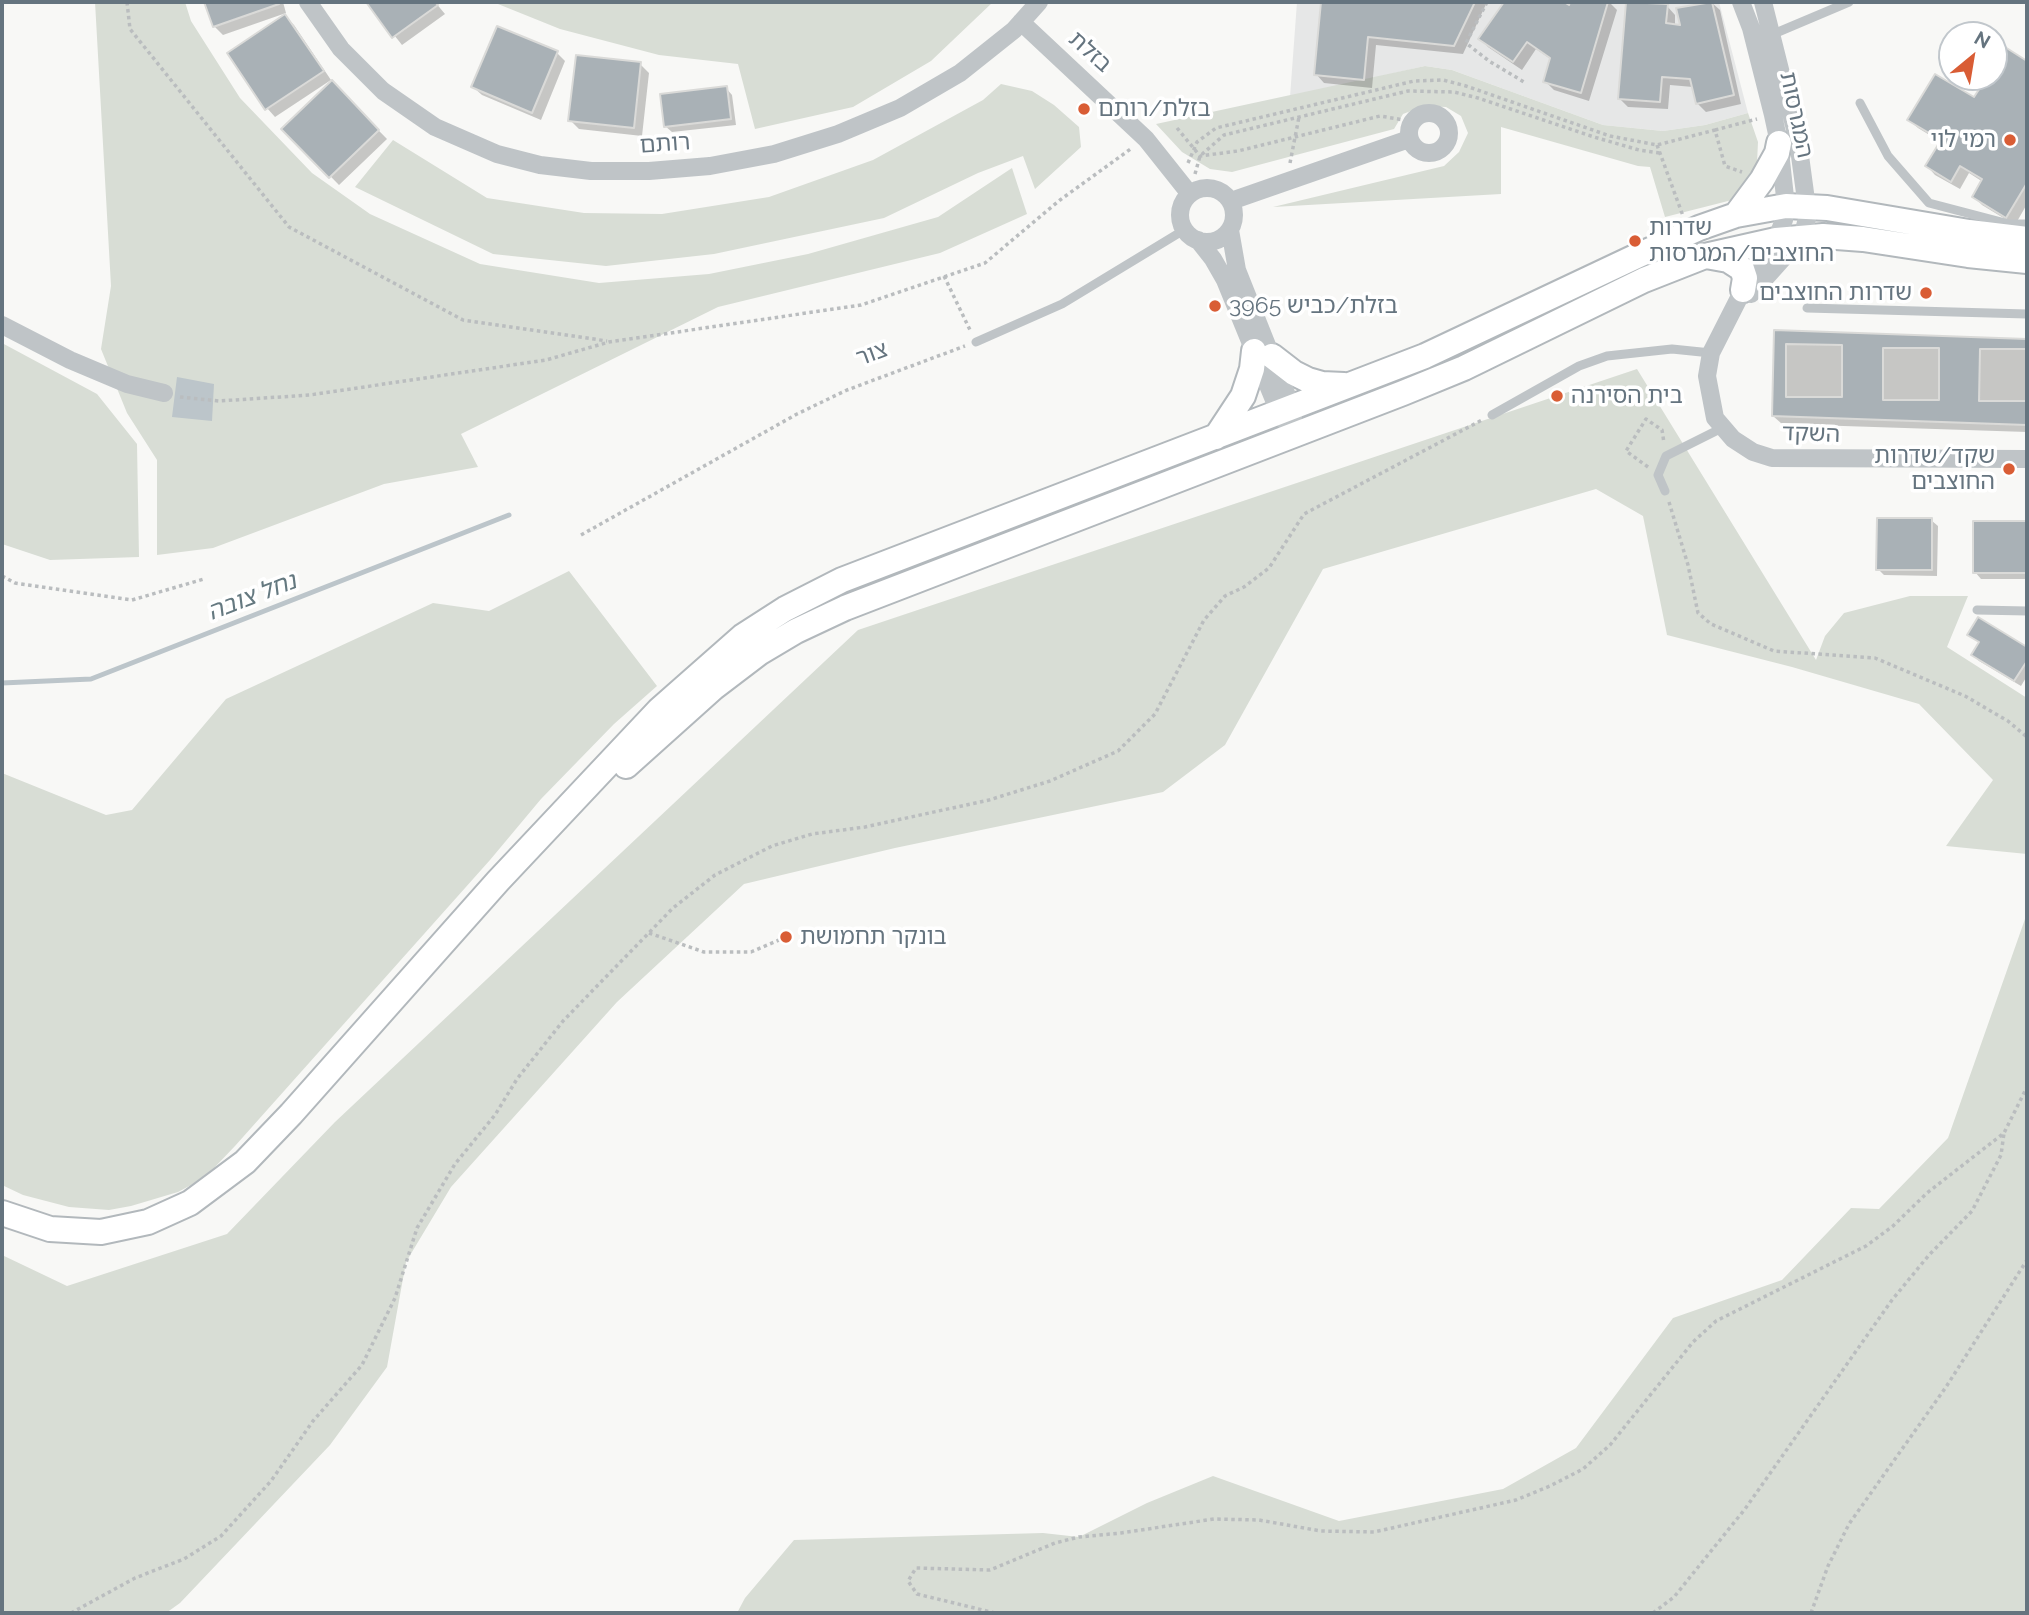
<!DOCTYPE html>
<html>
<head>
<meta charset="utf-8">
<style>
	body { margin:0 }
	#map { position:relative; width:2029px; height:1615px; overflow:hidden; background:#f8f8f6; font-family:Raleway,sans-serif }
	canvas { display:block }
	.frame { position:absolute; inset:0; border:4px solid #65747f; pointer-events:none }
	.north { position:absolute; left:1938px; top:21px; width:70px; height:70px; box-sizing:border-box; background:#fff; border:2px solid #c1c7cc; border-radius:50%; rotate:30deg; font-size:19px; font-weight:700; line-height:28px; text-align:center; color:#65747f }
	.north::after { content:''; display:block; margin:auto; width:24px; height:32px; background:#d95d35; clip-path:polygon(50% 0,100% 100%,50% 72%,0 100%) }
</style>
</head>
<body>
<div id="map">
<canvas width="2029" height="1615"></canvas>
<div class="frame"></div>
<div class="north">N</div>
</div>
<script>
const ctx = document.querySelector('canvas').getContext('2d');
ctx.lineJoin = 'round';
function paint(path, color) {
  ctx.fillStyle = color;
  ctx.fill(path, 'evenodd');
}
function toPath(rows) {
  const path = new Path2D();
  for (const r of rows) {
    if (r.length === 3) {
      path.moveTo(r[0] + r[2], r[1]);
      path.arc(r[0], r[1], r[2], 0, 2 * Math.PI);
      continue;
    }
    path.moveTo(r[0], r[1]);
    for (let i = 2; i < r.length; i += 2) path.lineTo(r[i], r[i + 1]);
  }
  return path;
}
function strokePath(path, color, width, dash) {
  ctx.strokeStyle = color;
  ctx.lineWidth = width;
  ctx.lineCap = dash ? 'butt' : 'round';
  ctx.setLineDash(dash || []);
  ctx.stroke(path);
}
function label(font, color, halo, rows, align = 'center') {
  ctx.font = font + ' Raleway,"Noto Sans Hebrew",sans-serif';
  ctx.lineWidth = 7;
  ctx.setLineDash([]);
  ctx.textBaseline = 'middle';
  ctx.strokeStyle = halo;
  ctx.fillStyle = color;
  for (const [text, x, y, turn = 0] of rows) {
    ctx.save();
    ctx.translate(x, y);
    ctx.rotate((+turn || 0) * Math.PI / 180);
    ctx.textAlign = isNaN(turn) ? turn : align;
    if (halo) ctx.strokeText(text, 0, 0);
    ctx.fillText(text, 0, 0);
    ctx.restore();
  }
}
paint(toPath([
	[1297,2,1719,2,1748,113,1705,125,1663,131,1603,125,1452,70,1425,66,1290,97]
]), '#e6e7e7');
paint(toPath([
	[95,2,185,2,191,21,240,98,312,173,370,214,480,264,599,283,709,274,808,254,938,217,1012,168,1027,214,940,253,718,307,461,434,478,467,384,484,213,548,157,555,157,460,127,413,101,349,111,286],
	[493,2,993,2,931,61,853,107,755,129,738,64,659,55,560,29],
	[1425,66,1452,70,1603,125,1663,131,1705,125,1748,113,1758,142,1757,163,1732,200,1665,217,1650,167,1638,166,1501,127,1501,194,1273,207,1444,166,1459,152,1468,133,1461,116,1446,107,1424,106,1403,114,1394,129,1232,172,1210,169,1182,152,1156,124],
	[1001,84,1032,91,1054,105,1079,127,1081,147,1035,189,1023,156,978,173,884,218,714,254,606,266,493,254,355,187,393,140,487,198,584,213,662,214,769,197,873,160,983,100],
	[2,343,97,394,137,444,139,557,50,560,2,544],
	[1637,369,1816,660,1825,636,1844,613,1910,596,1968,596,1947,647,2027,698,2027,854,1946,846,1993,780,1919,704,1792,667,1667,635,1643,516,1596,489,1323,569,1225,745,1163,792,895,848,744,884,617,1002,451,1187,406,1262,387,1367,330,1445,180,1603,166,1613,2,1613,2,1255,67,1286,227,1234,335,1122,858,630],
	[569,571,657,686,614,724,541,799,490,860,235,1146,214,1168,191,1185,178,1192,131,1206,109,1210,69,1207,23,1195,2,1185,2,773,106,815,132,810,226,699,433,603,489,611],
	[2027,891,2027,1613,737,1613,745,1598,794,1540,1043,1533,1079,1537,1147,1503,1213,1476,1339,1521,1503,1489,1576,1448,1673,1318,1782,1280,1851,1208,1879,1209,1948,1138,2025,919]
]), '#d8ddd5');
paint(toPath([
	[177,377,214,384,212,421,172,417]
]), '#bcc5ca');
paint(toPath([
	[206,2,283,2,286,13,223,35,214,26],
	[368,2,435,2,445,14,402,45],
	[1323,2,1487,2,1463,54,1376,45,1372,88,1324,83,1316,74],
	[1506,2,1569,2,1566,5,1570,8,1572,2,1609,2,1617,10,1589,101,1554,90,1545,81,1552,60,1536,49,1522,70,1488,47,1480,38],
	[1711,2,1720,10,1741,104,1706,112,1697,103,1693,87,1670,85,1668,109,1628,107,1619,98,1667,6,1675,15,1675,26,1682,26,1678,9],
	[285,16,294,25,331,80,275,117,267,108],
	[2005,50,2027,63,2027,204,2015,225,1982,205,1974,197,1983,182,1969,173,1960,189,1935,175,1927,166,1941,142,1918,128,1909,120,1975,99,1989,77,1994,77,1994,68],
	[557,53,565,61,541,120,482,95,473,87],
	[640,64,649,73,642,136,579,129,570,120],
	[332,83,387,139,339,185,284,129],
	[726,88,732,95,736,125,672,132,665,126],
	[1776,332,2027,341,2027,432,1782,424,1773,416],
	[1931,520,1938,526,1937,576,1884,575,1878,569],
	[1975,523,2027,523,2027,579,1981,579,1975,572],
	[1978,620,2027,649,2027,676,2021,686,1979,661,1973,655,1980,643,1969,634]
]), '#0003');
strokePath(toPath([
	[2,683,91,679,509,515]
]), '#bcc5ca', 5);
const building = toPath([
	[204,2,278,2,279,4,213,27,204,2],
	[366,2,435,2,438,5,392,38,366,2],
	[1321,2,1475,2,1454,46,1368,37,1364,80,1314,75,1321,2],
	[1504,2,1564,2,1569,5,1570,2,1608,2,1581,93,1543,82,1550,58,1527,42,1513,62,1478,39,1504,2],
	[1626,2,1668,4,1666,23,1680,25,1676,8,1712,2,1734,95,1696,104,1690,79,1662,77,1660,102,1618,99,1626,2],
	[285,14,324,71,265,110,227,53,285,14],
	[497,26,558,51,532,113,471,87,497,26],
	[2005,47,2027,61,2027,183,2006,218,1972,197,1982,179,1960,166,1951,182,1925,166,1941,140,1907,120,1935,74,1974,97,1987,77,1994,77,1994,65,2005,47],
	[576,55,641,62,634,128,568,121,576,55],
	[332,80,379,130,329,178,281,129,332,80],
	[727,86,731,119,664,127,660,94,727,86],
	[1774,330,2027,339,2027,425,1772,416,1774,330],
	[1786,344,1842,345,1842,397,1786,397,1786,344],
	[1883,348,1939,348,1939,400,1883,400,1883,348],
	[1980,349,2027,349,2027,401,1979,401,1980,349],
	[1877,518,1932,518,1932,570,1876,570,1877,518],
	[1973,521,2027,521,2027,573,1973,573,1973,521],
	[1978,617,2027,647,2027,661,2014,681,1971,655,1979,642,1967,635,1978,617]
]);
paint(building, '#a9b1b6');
strokePath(building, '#dadad8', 2);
const secondary = toPath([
	[1736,215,1762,180,1777,153,1779,143],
	[1706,256,1728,260,1742,269,1745,278,1743,290],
	[1272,356,1294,373,1308,380,1322,384,1344,385],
	[1216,437,1243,396,1252,369,1254,351],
	[626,766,713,688,759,653,796,631,845,608,1403,393,1464,368,1644,280,1705,256,1776,240,1823,236,1863,239,1968,255,2027,261],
	[2,1213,50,1229,101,1232,148,1222,190,1203,245,1162,291,1114,498,881,659,710,743,636,785,609,842,580,1425,356,1637,256,1699,228,1736,215,1786,206,1827,208,1969,232,2027,239]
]);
strokePath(secondary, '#b2b8bc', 28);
strokePath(toPath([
	[127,2,130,29,289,227,463,320,607,341],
	[1487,2,1466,43,1489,61,1524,82],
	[1177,128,1200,156,1238,151,1380,116,1410,121],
	[1715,130,1757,119],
	[1657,145,1683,216],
	[1188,163,1197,142,1216,128,1414,81,1443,80,1466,86,1610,136,1657,145,1715,130,1725,166,1742,172],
	[1290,163,1299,117],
	[1195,174,1200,156,1224,135,1408,91,1454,92,1478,98,1594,137,1639,150,1660,153],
	[944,276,970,330],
	[180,397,219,401,310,395,546,360,609,342,861,305,985,263,1060,200,1132,148],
	[1648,467,1626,451,1646,419,1662,430,1664,443],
	[1669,502,1688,565,1698,613,1711,624,1774,651,1875,658,1965,696,2008,721,2027,737],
	[581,535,797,414,847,390,965,346],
	[2,576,15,583,132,600,204,579],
	[649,933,704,952,751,952,786,937],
	[71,1613,135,1578,184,1559,221,1536,271,1481,313,1421,362,1365,395,1298,417,1228,455,1164,495,1115,517,1079,563,1021,673,908,715,875,772,846,812,834,865,827,989,800,1050,781,1118,751,1155,714,1204,620,1225,596,1244,587,1269,568,1304,514,1482,420],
	[995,1613,917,1594,908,1581,916,1568,990,1570,1055,1543,1079,1537,1121,1533,1214,1519,1259,1520,1321,1531,1374,1532,1516,1500,1550,1486,1583,1469,1610,1445,1693,1342,1716,1321,1866,1246,1893,1226,1927,1193,2004,1133,2027,1087],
	[1653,1613,1674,1597,1745,1509,1892,1300,1929,1255,1972,1211,2001,1155,2004,1133],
	[1811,1613,1828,1566,1849,1524,1946,1387,2027,1260]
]), '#babdbf', 3.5, [3.5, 3.5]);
strokePath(toPath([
	[1771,35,1849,2],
	[1860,103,1888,156,1929,203,2009,224,2027,224],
	[1807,308,2027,314],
	[976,342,1062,304,1184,230],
	[1492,415,1579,366,1607,356,1672,349,1711,353],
	[1665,491,1658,475,1666,456,1722,428],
	[1977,610,2027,611]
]), '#bfc4c7', 9);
strokePath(toPath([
	[308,2,341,49,383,91,435,127,497,154,540,165,591,171,649,171,710,166,774,154,838,134,900,108,960,73,1014,30,1039,2],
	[1741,2,1751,28,1773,115,1779,143,1786,206,1784,220,1776,240,1743,290,1711,353,1707,376,1715,418,1733,439,1753,452,1772,458,2027,459],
	[1021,22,1146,139,1189,193],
	[1429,133,20],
	[1207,215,27],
	[1231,201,1409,139],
	[1230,230,1237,270,1292,408,1293,417],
	[1198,240,1213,259,1225,280,1279,412,1286,422],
	[1751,294,1802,237,1808,215,1798,141,1763,2],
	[2,325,70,360,127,384,164,393]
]), '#bfc4c7', 18);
strokePath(secondary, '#fff', 24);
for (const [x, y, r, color] of [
	[1084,109,7,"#d95d35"],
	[2010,140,7,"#d95d35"],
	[1635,241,7,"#d95d35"],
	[1926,293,7,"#d95d35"],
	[1215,306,7,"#d95d35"],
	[1557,396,7,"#d95d35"],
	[2009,469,7,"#d95d35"],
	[786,937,7,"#d95d35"]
]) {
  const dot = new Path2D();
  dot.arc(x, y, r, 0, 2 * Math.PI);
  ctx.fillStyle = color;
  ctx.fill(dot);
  strokePath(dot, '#fff', 2.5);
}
label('23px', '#65747f', '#fff', [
	["בזלת",1090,52,42],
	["המגרסות",1796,115,78],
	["רותם",665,144,-4],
	["צור",872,354,-20],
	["השקד",1811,434,2]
]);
label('23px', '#65747f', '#fff', [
	["בזלת/רותם",1098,109],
	["רמי לוי",1996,140,"right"],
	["שדרות",1649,228],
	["החוצבים/המגרסות",1649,254],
	["שדרות החוצבים",1912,293,"right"],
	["בזלת/כביש 3965",1229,306],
	["בית הסירנה",1571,396],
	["שקד/שדרות",1995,456,"right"],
	["החוצבים",1995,482,"right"],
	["בונקר תחמושת",800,937]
], 'left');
label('italic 24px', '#657980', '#fff', [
	["נחל צובה",252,597,-21]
]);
</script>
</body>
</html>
